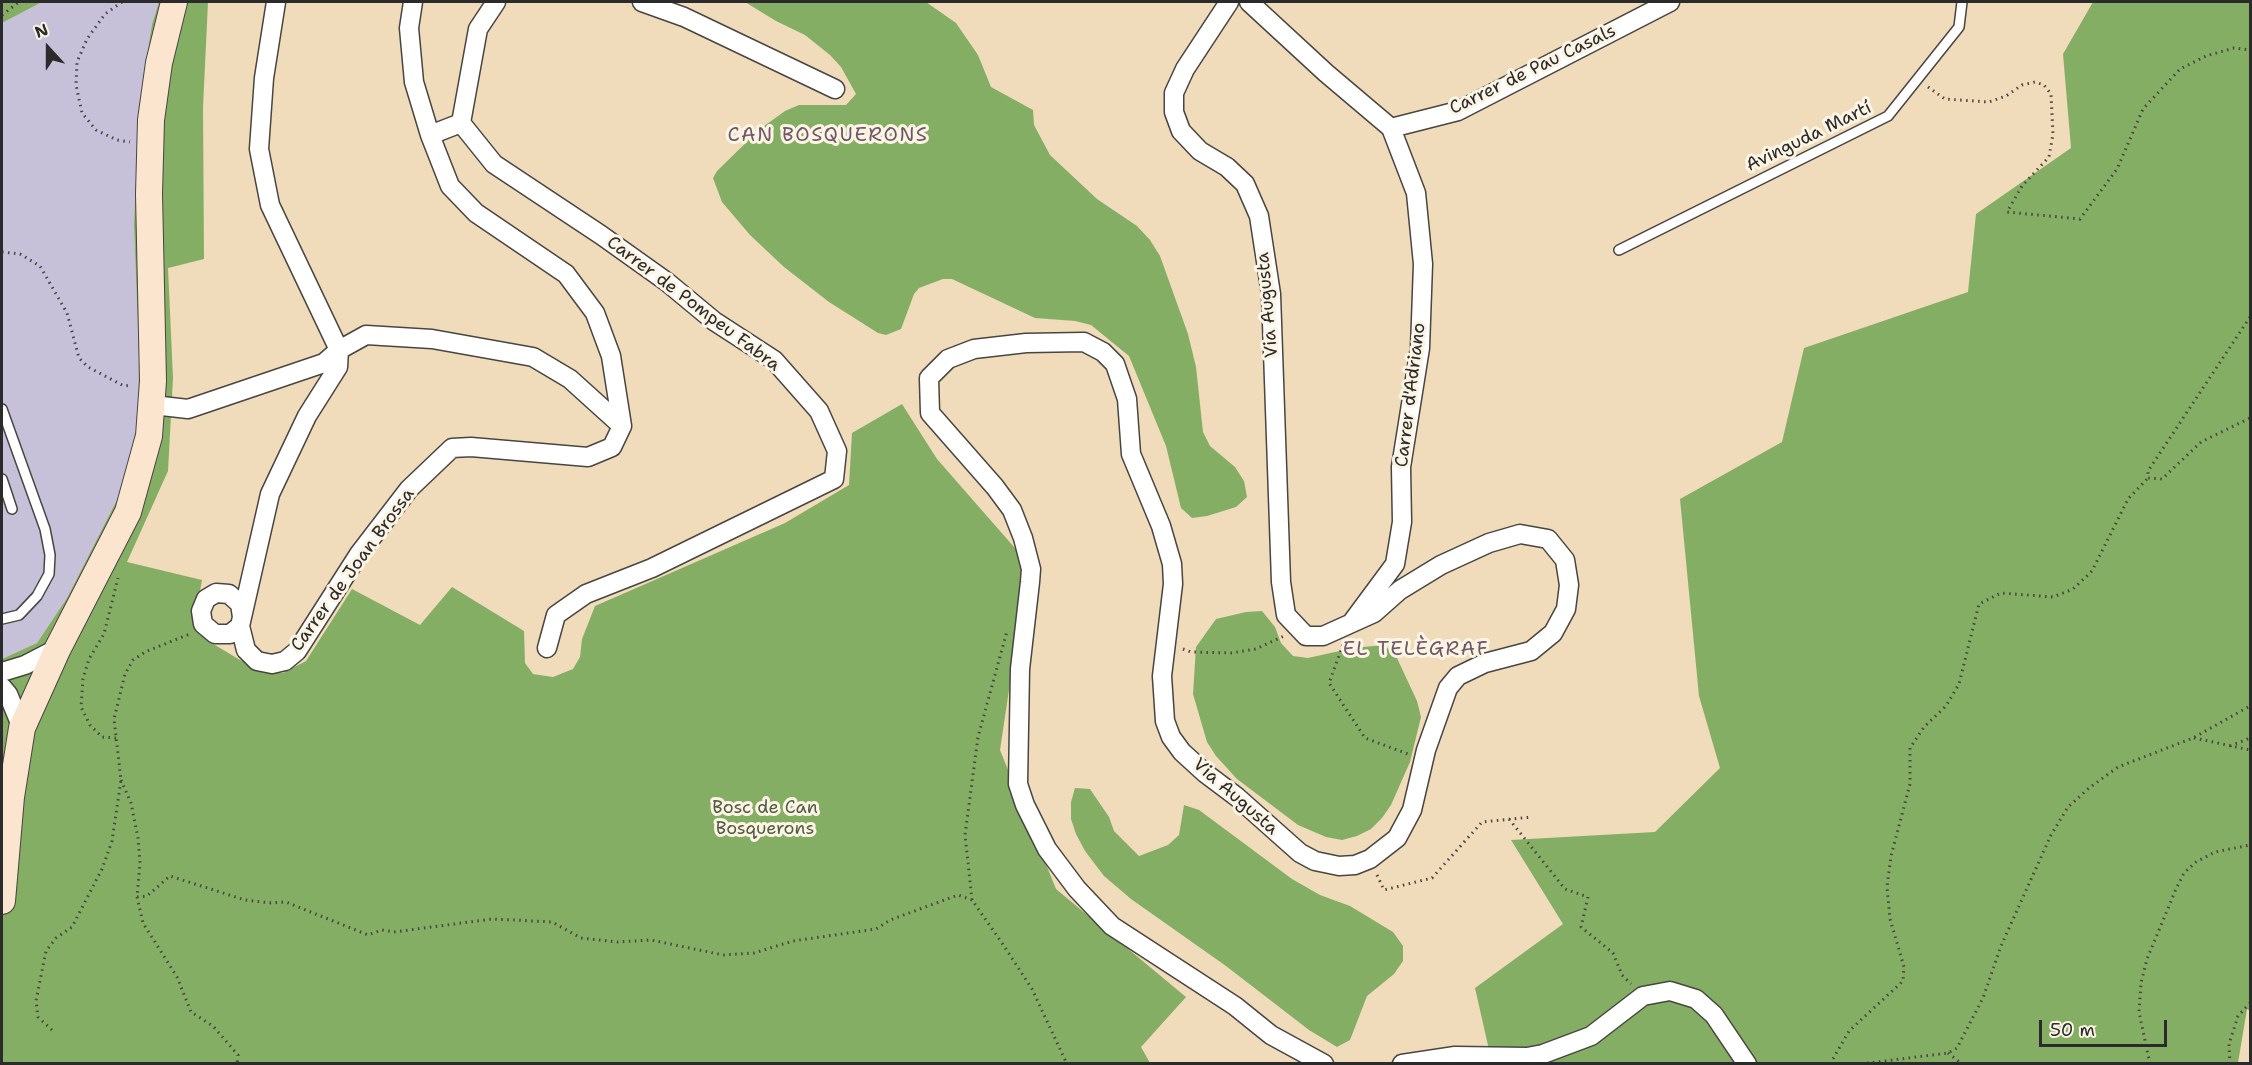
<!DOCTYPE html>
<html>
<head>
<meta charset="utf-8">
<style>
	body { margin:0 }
	#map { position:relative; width:2252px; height:1065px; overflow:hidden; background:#f0dbba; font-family:"Shantell Sans",sans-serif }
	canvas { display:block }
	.frame { position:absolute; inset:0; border:3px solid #2b2b2b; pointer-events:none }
	.north { position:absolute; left:18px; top:18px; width:60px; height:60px; -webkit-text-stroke:4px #fcf5e5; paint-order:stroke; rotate:339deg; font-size:16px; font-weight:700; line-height:24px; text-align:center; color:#2b2b2b }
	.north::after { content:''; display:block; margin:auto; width:21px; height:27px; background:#2b2b2b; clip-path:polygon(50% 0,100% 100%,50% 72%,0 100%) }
	.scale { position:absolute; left:2039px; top:1020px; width:128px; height:27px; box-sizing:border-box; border:3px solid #2b2b2b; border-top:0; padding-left:8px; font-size:18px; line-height:21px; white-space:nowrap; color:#2b2b2b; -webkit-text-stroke:4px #fcf5e5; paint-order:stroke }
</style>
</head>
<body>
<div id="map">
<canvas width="2252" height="1065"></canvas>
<div class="frame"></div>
<div class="north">N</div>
<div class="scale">50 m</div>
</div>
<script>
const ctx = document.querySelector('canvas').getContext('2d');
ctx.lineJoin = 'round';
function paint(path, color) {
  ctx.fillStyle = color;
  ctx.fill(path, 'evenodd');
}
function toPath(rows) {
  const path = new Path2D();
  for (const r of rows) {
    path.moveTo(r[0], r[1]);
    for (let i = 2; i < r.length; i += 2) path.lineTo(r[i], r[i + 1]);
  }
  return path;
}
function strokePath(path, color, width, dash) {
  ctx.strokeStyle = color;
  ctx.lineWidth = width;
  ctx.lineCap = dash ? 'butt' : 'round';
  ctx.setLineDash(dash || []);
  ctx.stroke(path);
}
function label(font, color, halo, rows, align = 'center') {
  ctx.font = font + ' "Shantell Sans",sans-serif';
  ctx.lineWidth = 6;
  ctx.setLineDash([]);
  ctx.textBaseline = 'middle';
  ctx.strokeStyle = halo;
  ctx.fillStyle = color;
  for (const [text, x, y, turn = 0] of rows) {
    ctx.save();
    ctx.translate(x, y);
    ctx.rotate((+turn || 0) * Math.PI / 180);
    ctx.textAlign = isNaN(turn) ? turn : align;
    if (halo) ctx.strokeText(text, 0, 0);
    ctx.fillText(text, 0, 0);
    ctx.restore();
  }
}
paint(toPath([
	[42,2,159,2,152,24,139,107,134,226,139,356,138,421,121,492,67,598,37,643,2,659,2,23]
]), '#c6c0d9');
paint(toPath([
	[2,2,42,2,2,23],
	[159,2,208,2,203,107,204,259,168,268,173,378,168,471,127,562,202,580,195,618,205,639,260,672,283,673,306,661,352,589,420,625,452,587,524,631,525,663,533,674,553,677,573,669,580,657,582,639,595,606,785,523,849,485,852,433,902,404,937,459,1028,563,1000,750,1056,889,1186,997,1141,1047,1150,1063,2,1063,2,659,37,643,67,598,121,492,138,421,139,356,134,226,139,107,152,24],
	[745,2,926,2,956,23,978,55,991,87,1033,110,1034,125,1050,155,1097,199,1137,226,1150,240,1160,256,1188,334,1196,367,1203,432,1210,446,1235,467,1244,481,1247,497,1236,507,1207,516,1192,518,1181,508,1166,446,1129,356,1091,325,1075,321,1035,318,952,279,943,279,919,288,914,294,901,329,886,335,878,333,829,302,784,267,750,235,722,202,713,178,717,171,760,129,785,111,799,105,846,105,856,94,841,67,830,55,805,35,776,21],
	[2093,2,2250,2,2250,1011,2247,1009,2238,1063,1492,1063,1475,988,1563,924,1511,840,1655,832,1720,768,1699,696,1680,499,1782,442,1804,348,1968,292,1976,214,2071,148,2063,54],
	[1262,611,1275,627,1281,643,1293,656,1308,658,1353,648,1384,645,1396,656,1417,701,1421,717,1410,762,1391,805,1382,818,1371,829,1357,836,1342,840,1326,837,1298,825,1237,779,1216,756,1207,742,1193,694,1196,647,1216,619,1246,612],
	[1075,788,1090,789,1109,817,1114,831,1139,856,1168,845,1179,835,1184,805,1199,810,1292,879,1320,895,1350,906,1393,932,1403,946,1403,961,1394,974,1367,996,1350,1040,1337,1047,1309,1030,1226,966,1131,899,1104,876,1085,851,1076,834,1071,819,1071,802]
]), '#85ae65');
const lane = toPath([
	[1619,250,1888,116,1959,27,1962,2],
	[2,409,45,529,50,555,49,574,37,596,19,615,2,619],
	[2,479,12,509]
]);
const street = toPath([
	[276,2,264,78,259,149,270,205,339,350,338,367,307,416,270,494,240,626,246,650,257,661,272,664,285,661,297,651,359,554,409,489,452,448,471,447,588,457,612,447,622,426],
	[413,2,409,28,414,82,430,135,450,186,476,213,566,274,595,313,611,356,622,426],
	[642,2,684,17,835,89],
	[1229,2,1185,69,1174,93,1174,112,1181,131,1200,151,1227,167,1245,184,1259,216,1271,294,1281,582,1286,615,1306,636,1323,636,1374,613,1400,590,1441,565,1489,543,1520,534,1548,539,1565,560,1569,585,1566,609,1553,633,1531,651,1485,663,1458,676,1448,688,1426,750,1412,810,1397,838,1370,859,1355,865,1339,866,1315,861,1300,853,1237,797,1205,773,1182,752,1171,737,1165,721,1162,676,1173,584,1172,564,1161,526,1131,454,1127,399,1115,364,1103,352,1084,342,1026,343,974,349,948,359,929,378,930,413,995,487,1012,510,1023,538,1031,569,1030,582,1020,669,1018,784,1025,805,1047,849,1077,889,1112,926,1235,1006,1271,1035,1324,1064],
	[1249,2,1326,73,1391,128,1416,193,1423,264,1420,348,1401,467,1402,522,1395,564,1352,622],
	[461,123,494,164,601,235,667,282,714,321,774,360,819,411,837,451,834,479,652,568,586,594,556,615,547,648],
	[1391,128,1458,111,1670,2],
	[430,135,461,123,478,29,496,2],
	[153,405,188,409,324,363,339,350,366,335,432,339,533,357,570,379,622,426],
	[240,626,230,634,215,634,203,624,201,611,206,599,216,593,229,594,240,604,242,617],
	[2,672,25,665,58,648],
	[2,687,8,694,22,728],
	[1402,1064,1455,1056,1527,1057,1543,1054,1591,1036,1643,996,1670,991,1696,999,1714,1015,1747,1064]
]);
const secondary = toPath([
	[2,901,11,797,22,728,58,648,128,512,149,436,153,381,149,194,151,120,159,63,174,2]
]);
strokePath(lane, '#494540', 12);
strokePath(street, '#494540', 21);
strokePath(secondary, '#494540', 28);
strokePath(toPath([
	[122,2,105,14,87,39,77,62,76,85,82,113,96,130,117,140,130,142],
	[2,15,19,2],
	[1928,87,1945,99,1989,102,2006,96,2022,85,2035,82,2044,85,2051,94,2053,134,2049,157,2022,186,2007,212,2080,219,2117,169,2143,109,2180,69,2206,56,2234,48,2250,50],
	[2,252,20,254,40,266,67,313,79,358,88,367,124,386,132,385],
	[2250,317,2148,471,2148,478,2162,479,2201,442,2250,418],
	[1343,645,1329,683,1365,738,1408,754],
	[1183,649,1191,652,1231,653,1256,649,1284,636],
	[116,738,102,737,90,725,81,707,83,679,89,659,104,634,118,578],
	[2194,738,2250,750],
	[2230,746,2250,738],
	[121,780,131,803,138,838,140,863,137,897,147,896,170,876,245,900,271,903,286,902,368,935,382,930,394,932,492,919,514,920,552,922,581,938,618,942,651,940,723,955,754,953,793,941,876,929,890,920,958,895,972,900,1002,943,1032,989,1067,1064],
	[1509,819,1565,889,1588,897,1581,927,1613,953,1622,975,1631,984],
	[1377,875,1384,890,1432,878,1482,822,1532,817],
	[137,897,143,923,177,977,191,1012,213,1026,238,1055,237,1064],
	[972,900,965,835,978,737,1007,631],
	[52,1030,38,1017,36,1001,46,951,56,938,72,927,102,869,112,841,121,780,114,719,125,674,133,660,145,652,190,634],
	[1948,1053,1962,1064],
	[1830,1064,1849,1031,1903,981,1904,967,1890,919,1887,887,1891,856,1910,784,1910,748,1924,727,1946,706,1959,684,1979,604,2001,593,2053,597,2073,589,2092,571,2128,499,2148,478],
	[1861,1064,1948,1053,1957,1048,1983,998,2001,946,2051,835,2068,807,2089,788,2118,767,2193,738,2250,706],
	[2150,1064,2139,1012,2141,983,2147,959,2176,889,2184,873,2196,862,2215,852,2250,845],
	[2230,1064,2229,1044,2238,1016,2250,1003]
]), '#494540', 3, [1.5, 4.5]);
strokePath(lane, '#fff', 9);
strokePath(street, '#fff', 18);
strokePath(secondary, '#fbe5cf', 26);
label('18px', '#2b2b2b', '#fcf5e5', [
	["Carrer de Pau Casals",1533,70,-26],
	["Avinguda Martí",1809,137,-26],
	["Carrer de Pompeu Fabra",693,304,37],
	["Via Augusta",1268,305,-95],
	["Carrer d'Adriano",1411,395,-83],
	["Carrer de Joan Brossa",353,570,-54],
	["Via Augusta",1235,797,41]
]);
label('18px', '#505b41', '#fcf5e5', [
	["Bosc de Can",765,808],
	["Bosquerons",765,829]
]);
ctx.letterSpacing = '1.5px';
label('20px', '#705766', '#fcf5e5', [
	["CAN BOSQUERONS",828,136],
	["EL TELÈGRAF",1416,650]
]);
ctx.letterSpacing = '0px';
</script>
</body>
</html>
